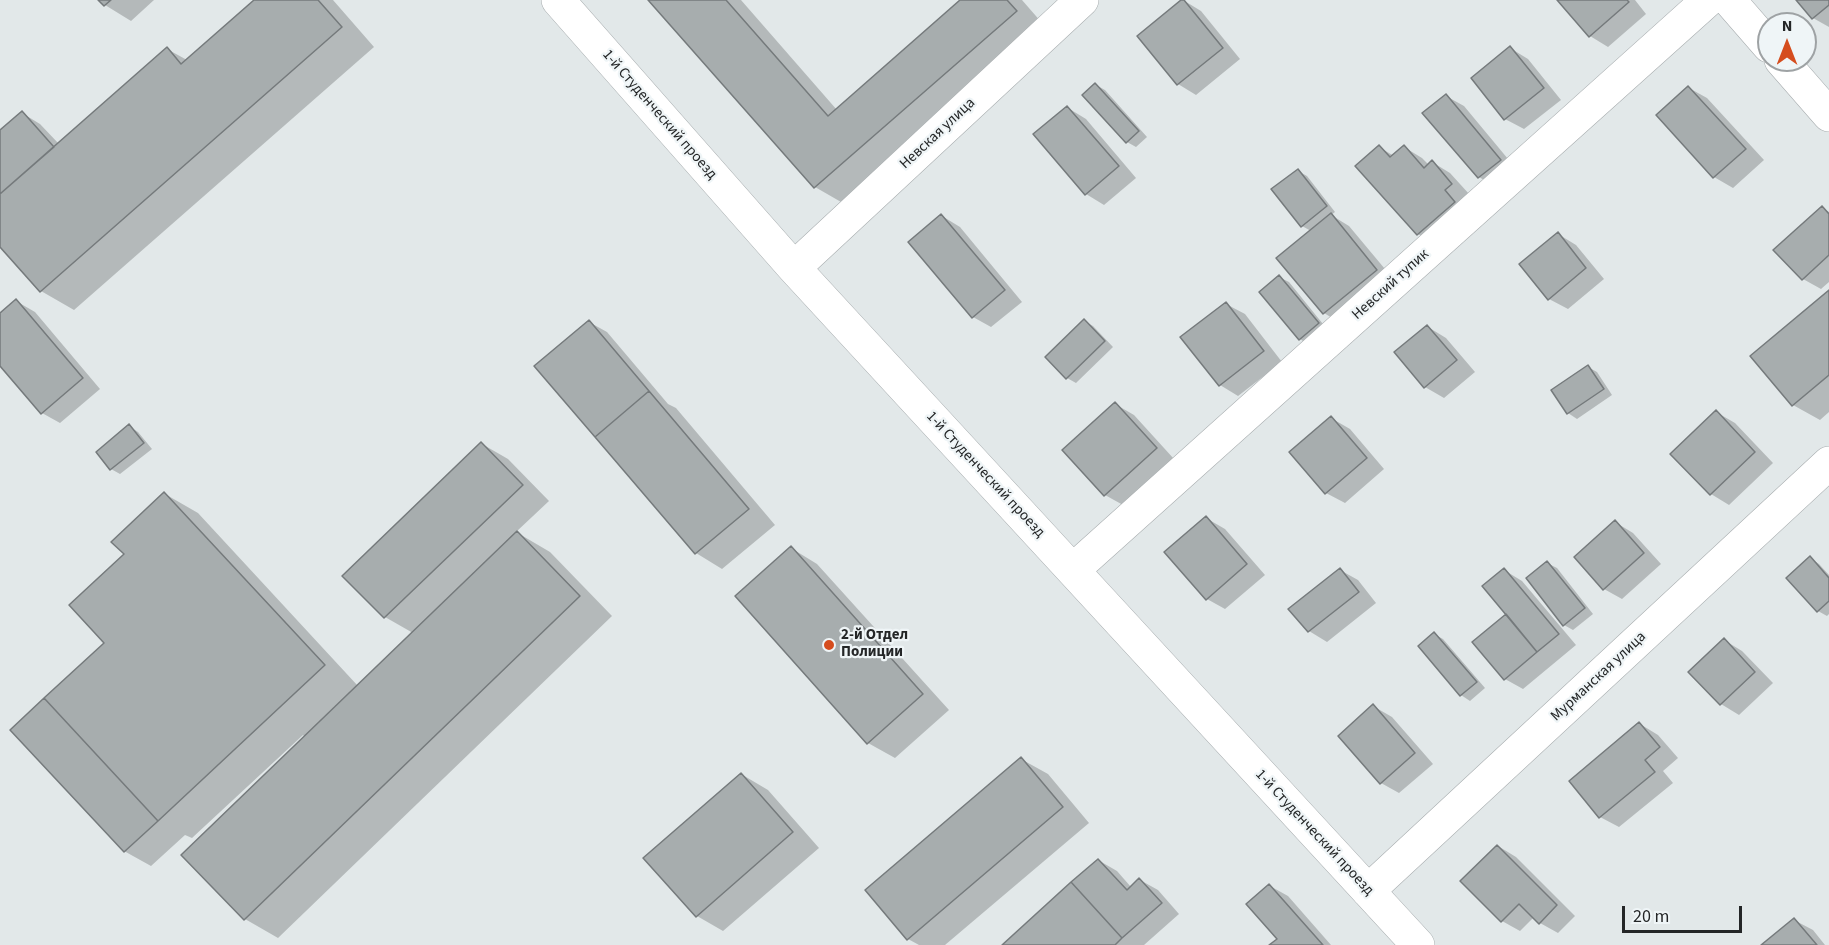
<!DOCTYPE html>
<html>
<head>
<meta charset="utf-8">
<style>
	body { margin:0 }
	#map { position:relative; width:1829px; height:945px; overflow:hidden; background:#e2e8e9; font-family:"Source Sans 3",sans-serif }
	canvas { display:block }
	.north { position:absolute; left:1757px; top:12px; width:60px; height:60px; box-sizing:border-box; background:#eff5f7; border:2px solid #9ea2a4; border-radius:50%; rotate:0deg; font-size:16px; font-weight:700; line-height:24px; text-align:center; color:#242627 }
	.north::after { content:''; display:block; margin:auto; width:21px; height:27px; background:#d54d1e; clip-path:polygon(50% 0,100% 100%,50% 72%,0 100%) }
	.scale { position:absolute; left:1622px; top:906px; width:120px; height:27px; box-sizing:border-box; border:3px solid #242627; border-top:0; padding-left:8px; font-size:18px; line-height:21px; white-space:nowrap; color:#242627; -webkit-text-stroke:4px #eff5f7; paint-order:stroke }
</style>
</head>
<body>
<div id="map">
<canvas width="1829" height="945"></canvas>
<div class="north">N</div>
<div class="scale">20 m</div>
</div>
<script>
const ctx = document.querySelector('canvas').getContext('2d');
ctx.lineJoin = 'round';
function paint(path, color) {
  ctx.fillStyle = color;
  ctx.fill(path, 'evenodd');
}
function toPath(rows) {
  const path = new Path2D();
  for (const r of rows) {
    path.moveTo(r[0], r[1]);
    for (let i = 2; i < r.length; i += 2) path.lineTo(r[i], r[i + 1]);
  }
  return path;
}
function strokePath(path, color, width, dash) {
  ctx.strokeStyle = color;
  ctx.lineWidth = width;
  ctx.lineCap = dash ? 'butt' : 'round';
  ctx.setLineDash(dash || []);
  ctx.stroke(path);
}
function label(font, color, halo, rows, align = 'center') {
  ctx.font = font + ' "Source Sans 3",sans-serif';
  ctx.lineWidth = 4.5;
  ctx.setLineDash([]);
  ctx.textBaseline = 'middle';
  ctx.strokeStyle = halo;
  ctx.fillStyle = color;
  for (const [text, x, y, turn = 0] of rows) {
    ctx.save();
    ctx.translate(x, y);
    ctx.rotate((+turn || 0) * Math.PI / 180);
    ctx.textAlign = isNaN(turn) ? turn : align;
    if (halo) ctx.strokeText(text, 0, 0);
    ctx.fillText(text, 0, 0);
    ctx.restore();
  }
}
paint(toPath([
	[100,0,154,0,131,21,105,5],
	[256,0,333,0,374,47,74,310,41,291,0,245,0,132,22,113,40,124,59,144,167,49,187,60],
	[650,0,741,0,837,110,963,0,1022,0,1049,31,848,206,815,187],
	[1183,0,1201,11,1240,59,1196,95,1178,84],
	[1559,0,1635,0,1646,14,1608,47,1590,36],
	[1798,0,1829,0,1829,27,1813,18],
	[1510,48,1528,59,1561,100,1524,129,1505,119],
	[1096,85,1105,90,1147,137,1136,147,1127,142],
	[1689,88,1707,98,1764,160,1733,188,1714,177,1658,115],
	[1446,96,1464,106,1518,171,1497,188,1479,177],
	[1068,108,1086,119,1136,178,1104,205,1086,194],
	[1379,147,1394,156,1404,147,1422,158,1429,165,1432,162,1450,173,1470,195,1436,245,1418,234],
	[1298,171,1307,176,1335,212,1331,215,1349,226,1395,281,1342,324,1324,313,1278,258,1311,231,1302,226],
	[1822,208,1829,212,1829,282,1821,289,1803,279],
	[942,216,960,227,1022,302,991,327,973,317],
	[1558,234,1576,245,1604,279,1568,309,1549,299],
	[1279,277,1289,282,1327,329,1309,345,1300,339,1261,293],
	[1829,292,1829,412,1820,420,1793,405],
	[16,301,35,312,100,389,60,423,42,413,0,363,0,315],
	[1226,304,1245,314,1282,362,1238,396,1220,385],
	[1084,321,1093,326,1113,347,1076,383,1067,378],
	[589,322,607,332,668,404,676,408,775,525,722,569,696,553],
	[1428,327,1446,338,1475,372,1444,398,1425,387,1396,353],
	[1588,367,1597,372,1612,395,1577,419,1568,413,1553,391],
	[1115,404,1134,415,1174,459,1123,505,1105,495],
	[1716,412,1735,423,1773,463,1729,505,1711,494],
	[1331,418,1350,429,1384,469,1345,503,1326,493],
	[129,426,138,432,152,449,120,474,111,469],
	[482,444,508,459,549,501,516,532,550,552,612,616,278,938,245,919,305,737,303,735,192,838,185,835,151,866,124,851,107,643,126,555,165,494,198,513,358,686,413,633,385,617],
	[1206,518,1225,529,1265,575,1225,609,1207,599],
	[1615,522,1633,533,1661,564,1622,599,1604,589],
	[791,548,817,564,949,710,895,758,868,743],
	[1810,558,1819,564,1829,575,1829,614,1827,616,1818,611],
	[1547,563,1557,568,1593,614,1573,630,1564,625],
	[1340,570,1358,580,1376,603,1327,642,1309,631],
	[1504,570,1522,581,1576,645,1523,689,1505,679,1508,615],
	[1434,634,1443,639,1485,688,1470,701,1461,695,1420,647],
	[1724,640,1742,651,1773,683,1739,715,1721,704],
	[1373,706,1392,717,1433,764,1399,793,1381,783],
	[1640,724,1658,735,1678,758,1663,771,1673,783,1619,827,1600,817],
	[1021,759,1048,774,1089,823,945,945,919,945,908,939],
	[741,774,768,790,819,848,723,931,697,916],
	[1498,846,1516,857,1575,916,1558,933,1540,923,1534,917,1520,931,1502,921],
	[1098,860,1117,871,1131,887,1140,880,1158,890,1179,914,1144,945,1004,945],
	[1270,886,1288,896,1331,945,1272,945,1279,939],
	[1794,920,1813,930,1825,945,1764,945]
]), '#0003');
const building = toPath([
	[98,0,111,0,104,6,98,0],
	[254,0,318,0,342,27,40,292,0,247,0,194,167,47,181,64,254,0],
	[648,0,726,0,828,116,960,0,1007,0,1017,11,814,188,648,0],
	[1181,0,1184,0,1223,48,1177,85,1137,36,1181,0],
	[1557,0,1627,0,1629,2,1589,37,1557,0],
	[1796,0,1829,0,1829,5,1812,19,1796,0],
	[1510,46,1544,88,1504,120,1471,78,1510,46],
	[1095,83,1139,131,1126,143,1082,95,1095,83],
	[1688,86,1746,149,1713,178,1656,115,1688,86],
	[1446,94,1501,160,1478,178,1422,113,1446,94],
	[1067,106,1119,166,1085,195,1033,134,1067,106],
	[22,111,54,147,0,194,0,130,22,111],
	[1379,145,1390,157,1404,145,1424,168,1432,160,1452,184,1445,190,1455,202,1417,235,1355,166,1379,145],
	[1298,169,1327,206,1301,227,1271,189,1298,169],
	[1822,206,1829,214,1829,255,1802,280,1773,250,1822,206],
	[1331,213,1377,270,1323,314,1276,258,1331,213],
	[941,214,1005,290,972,318,908,242,941,214],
	[1558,232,1586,268,1548,300,1519,264,1558,232],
	[1279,275,1319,323,1299,340,1259,292,1279,275],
	[1829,290,1829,375,1792,406,1750,356,1829,290],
	[16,299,83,378,41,414,0,366,0,313,16,299],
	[1226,302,1264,351,1219,386,1180,337,1226,302],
	[1084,319,1105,341,1066,379,1045,357,1084,319],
	[589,320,649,391,595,437,534,366,589,320],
	[1427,325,1457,360,1424,388,1394,352,1427,325],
	[1588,365,1604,389,1567,414,1551,390,1588,365],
	[649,391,749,509,695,554,595,437,649,391],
	[1115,402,1157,448,1104,496,1062,450,1115,402],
	[1716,410,1755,452,1710,495,1670,454,1716,410],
	[1331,416,1367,458,1325,494,1289,452,1331,416],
	[129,424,144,443,110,470,96,452,129,424],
	[481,442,523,485,384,618,342,576,481,442],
	[164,492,325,665,158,821,44,698,104,643,69,605,124,554,111,542,164,492],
	[1206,516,1247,564,1206,600,1164,552,1206,516],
	[1615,520,1644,553,1603,590,1574,557,1615,520],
	[517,531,580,596,244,920,181,855,517,531],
	[791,546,923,694,867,744,735,596,791,546],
	[1810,556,1829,578,1829,601,1817,612,1786,578,1810,556],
	[1547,561,1585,608,1563,626,1526,578,1547,561],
	[1340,568,1359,592,1308,632,1288,609,1340,568],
	[1504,568,1559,634,1537,652,1482,586,1504,568],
	[1506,614,1537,652,1504,680,1472,642,1506,614],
	[1434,632,1477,682,1460,696,1418,646,1434,632],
	[1724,638,1755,672,1720,705,1688,672,1724,638],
	[44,698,158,821,124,852,10,730,44,698],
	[1373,704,1415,753,1380,784,1338,736,1373,704],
	[1639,722,1660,747,1645,760,1655,772,1599,818,1569,781,1639,722],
	[1021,757,1063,807,907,940,865,890,1021,757],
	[741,773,793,832,696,917,643,858,741,773],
	[1497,845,1557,905,1539,924,1519,904,1501,922,1460,881,1497,845],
	[1098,859,1127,890,1139,878,1162,903,1122,938,1071,882,1098,859],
	[1071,882,1122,938,1115,945,1002,945,1071,882],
	[1269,884,1323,945,1269,945,1277,939,1246,904,1269,884],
	[1794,918,1817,945,1761,945,1794,918]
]);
paint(building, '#a7adae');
strokePath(building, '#757a7c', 1.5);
const minor = toPath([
	[558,0,794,268,1418,945],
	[1729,0,1769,46],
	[1781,60,1829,115],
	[794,268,1082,0],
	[1073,570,1708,0],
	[1368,891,1829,463]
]);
strokePath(minor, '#a8adaf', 34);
strokePath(minor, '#fff', 33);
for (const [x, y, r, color] of [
	[829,645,6,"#d54d1e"]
]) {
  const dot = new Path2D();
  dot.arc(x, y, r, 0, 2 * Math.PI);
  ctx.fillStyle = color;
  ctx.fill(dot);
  strokePath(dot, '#eff5f7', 2);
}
label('15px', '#242627', '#eff5f7', [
	["1-й Студенческий проезд",659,115,49],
	["Невская улица",938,134,-43],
	["Невский тупик",1391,285,-42],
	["1-й Студенческий проезд",985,475,47],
	["Мурманская улица",1599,677,-43],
	["1-й Студенческий проезд",1314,833,47]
]);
label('bold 15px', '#242627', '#eff5f7', [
	["2-й Отдел",841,636],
	["Полиции",841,653]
], 'left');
</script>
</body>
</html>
